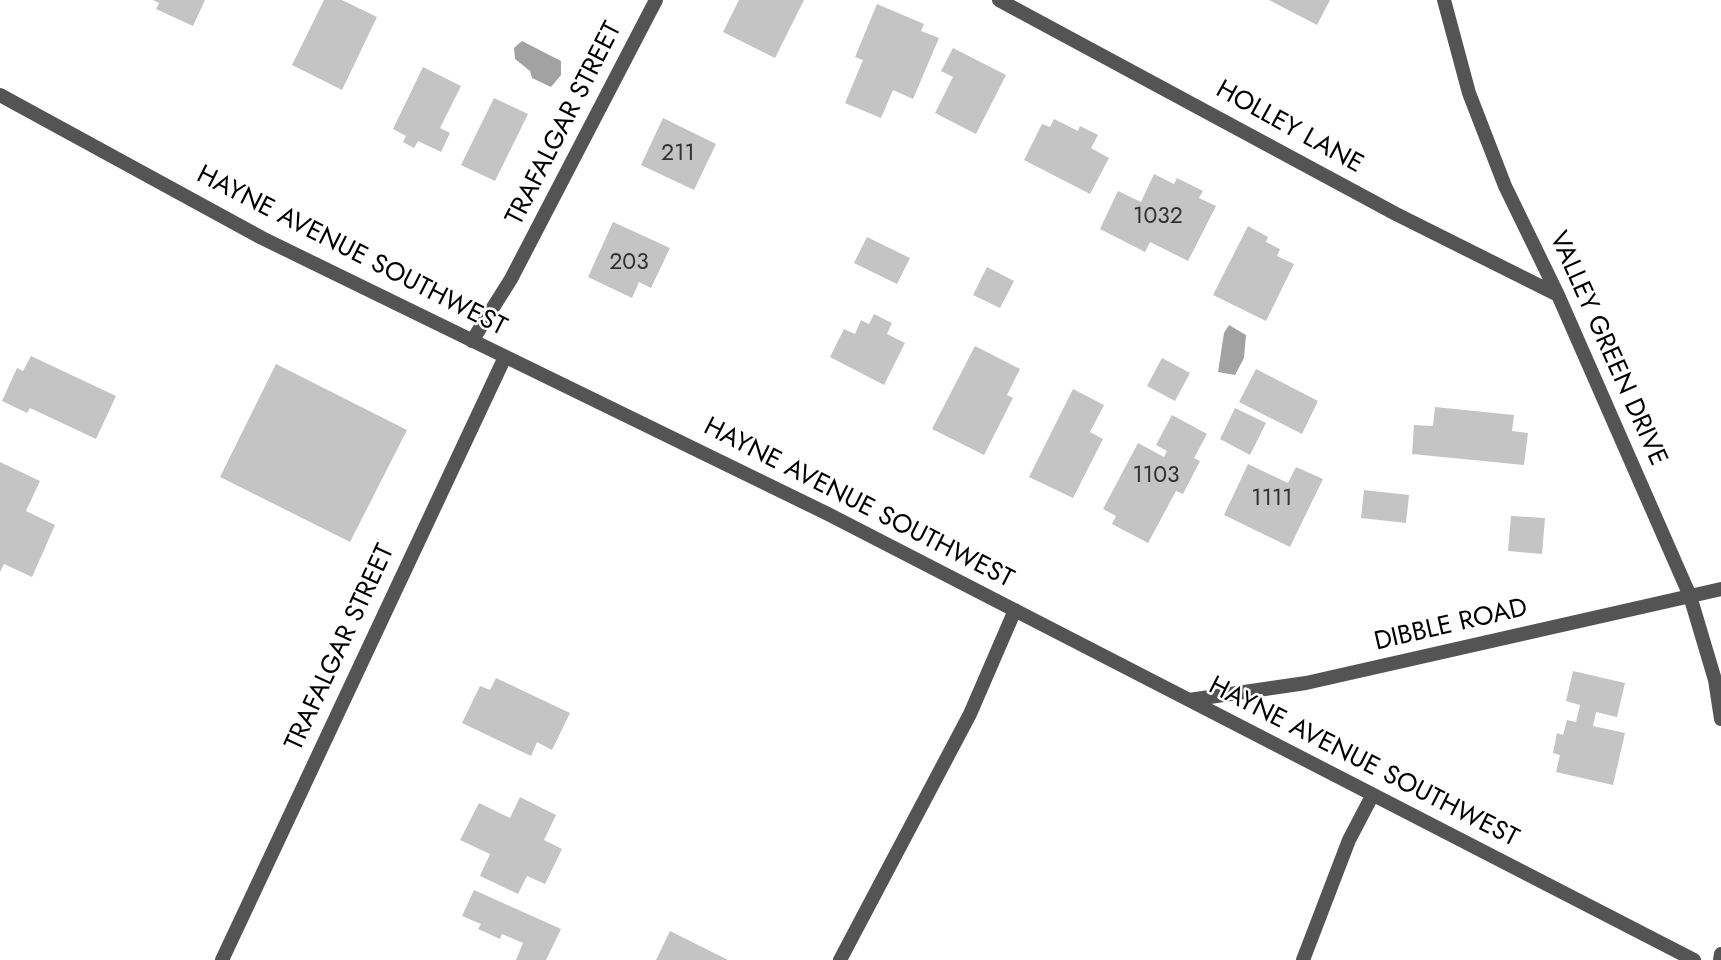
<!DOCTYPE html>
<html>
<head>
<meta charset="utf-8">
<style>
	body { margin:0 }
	canvas { display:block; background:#fff }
</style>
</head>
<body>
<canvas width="1721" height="960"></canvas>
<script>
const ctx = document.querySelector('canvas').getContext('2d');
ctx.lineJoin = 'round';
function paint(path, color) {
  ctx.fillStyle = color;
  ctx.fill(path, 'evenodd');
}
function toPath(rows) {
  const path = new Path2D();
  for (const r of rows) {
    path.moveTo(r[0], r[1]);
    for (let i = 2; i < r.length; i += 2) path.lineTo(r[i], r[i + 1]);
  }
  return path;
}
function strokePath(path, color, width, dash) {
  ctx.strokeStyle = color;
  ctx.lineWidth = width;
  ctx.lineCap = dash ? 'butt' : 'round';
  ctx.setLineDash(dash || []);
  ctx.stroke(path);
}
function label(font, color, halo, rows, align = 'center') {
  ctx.font = font + ' Jost,sans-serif';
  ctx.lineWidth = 5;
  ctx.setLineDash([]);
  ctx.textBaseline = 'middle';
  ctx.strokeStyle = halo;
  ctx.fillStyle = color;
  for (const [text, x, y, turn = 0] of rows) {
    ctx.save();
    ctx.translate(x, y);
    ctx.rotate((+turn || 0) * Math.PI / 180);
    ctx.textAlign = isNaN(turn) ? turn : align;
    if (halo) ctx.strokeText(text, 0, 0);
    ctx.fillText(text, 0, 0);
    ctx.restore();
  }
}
paint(toPath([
	[522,41,561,61,561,75,551,87,532,78,530,71,515,59,514,48],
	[1229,325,1246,335,1244,358,1235,375,1218,372,1224,333]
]), '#a2a2a2');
paint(toPath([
	[153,0,205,0,193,26,156,9,159,3],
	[324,0,342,0,377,17,342,90,292,65],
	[739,0,804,0,775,58,723,32],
	[1269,0,1330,0,1317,25],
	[877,4,924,24,921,31,939,38,913,99,893,90,881,118,845,103,863,60,855,57],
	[953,48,1006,75,976,134,935,113,953,77,941,71],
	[423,67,461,86,440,128,450,133,441,152,418,141,414,148,403,142,406,136,393,129],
	[494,98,528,114,495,181,461,165],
	[663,118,716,144,694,190,641,165],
	[1054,119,1078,131,1080,126,1098,135,1091,148,1109,158,1090,194,1024,160,1042,124,1050,127],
	[1154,174,1174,184,1177,178,1203,191,1199,198,1216,206,1188,261,1150,242,1145,252,1100,229,1118,191,1141,202],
	[613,222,670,248,651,288,639,282,632,298,588,277],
	[1248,226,1268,237,1266,242,1280,249,1277,256,1294,264,1266,321,1213,295],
	[867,237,910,258,897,284,854,263],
	[987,267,1014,281,1000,308,973,295],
	[874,314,892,323,887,334,905,343,884,385,830,357,844,329,855,334,861,320,869,324],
	[975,346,1020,369,1007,395,1013,398,984,455,932,429],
	[31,356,116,396,96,439,30,408,27,413,2,401,17,368,23,371],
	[1162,358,1190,373,1175,401,1147,386],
	[276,364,407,430,350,542,220,477],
	[1256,369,1318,401,1302,434,1239,402],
	[1073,389,1104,405,1090,432,1103,439,1073,498,1029,477],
	[1435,407,1514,415,1512,431,1528,433,1524,465,1412,454,1414,425,1433,426],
	[1235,408,1266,423,1250,455,1220,439],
	[1172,415,1207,434,1194,458,1200,461,1183,494,1176,491,1148,543,1112,524,1116,516,1103,509,1138,443,1164,457,1167,451,1156,445],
	[0,462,40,481,26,511,55,525,32,577,4,564,0,572],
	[1248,464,1288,483,1296,467,1323,479,1290,547,1224,515],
	[1364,490,1409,495,1406,523,1361,518],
	[1511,516,1545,518,1542,554,1508,551],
	[1573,671,1625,683,1617,717,1596,712,1593,726,1625,733,1613,785,1556,772,1560,755,1553,753,1557,733,1563,735,1567,720,1576,722,1580,705,1566,701],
	[496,678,570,713,552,750,537,742,531,756,462,723,480,686,490,690],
	[520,797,556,815,544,840,562,849,545,884,527,876,518,894,480,876,490,854,460,840,479,803,510,818],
	[474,890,561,929,546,960,516,960,523,943,502,934,500,939,478,929,481,924,462,916],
	[670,931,728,960,656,960]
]), '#c4c4c4');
strokePath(toPath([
	[999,0,1396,214,1558,295],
	[1444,0,1469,93,1505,186,1558,295,1690,596,1715,680,1721,719],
	[0,95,262,238,828,514,1694,960],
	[472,341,511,279,656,0],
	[1189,700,1306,683,1721,589],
	[222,960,505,357],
	[840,960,970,714,1015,610],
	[1303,960,1349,840,1372,796],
	[1720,960,1721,954]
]), '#545454', 14);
label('23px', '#313131', null, [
	["211",678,154],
	["1032",1158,217],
	["203",629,263],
	["1103",1156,476],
	["1111",1272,499]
]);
label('26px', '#000', '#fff', [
	["TRAFALGAR STREET",565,124,-63],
	["HOLLEY LANE",1289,128,29],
	["HAYNE AVENUE SOUTHWEST",351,252,27],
	["VALLEY GREEN DRIVE",1607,349,66],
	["HAYNE AVENUE SOUTHWEST",858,504,27],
	["DIBBLE ROAD",1451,626,-13],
	["TRAFALGAR STREET",341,648,-65],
	["HAYNE AVENUE SOUTHWEST",1363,763,27]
]);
</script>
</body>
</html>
